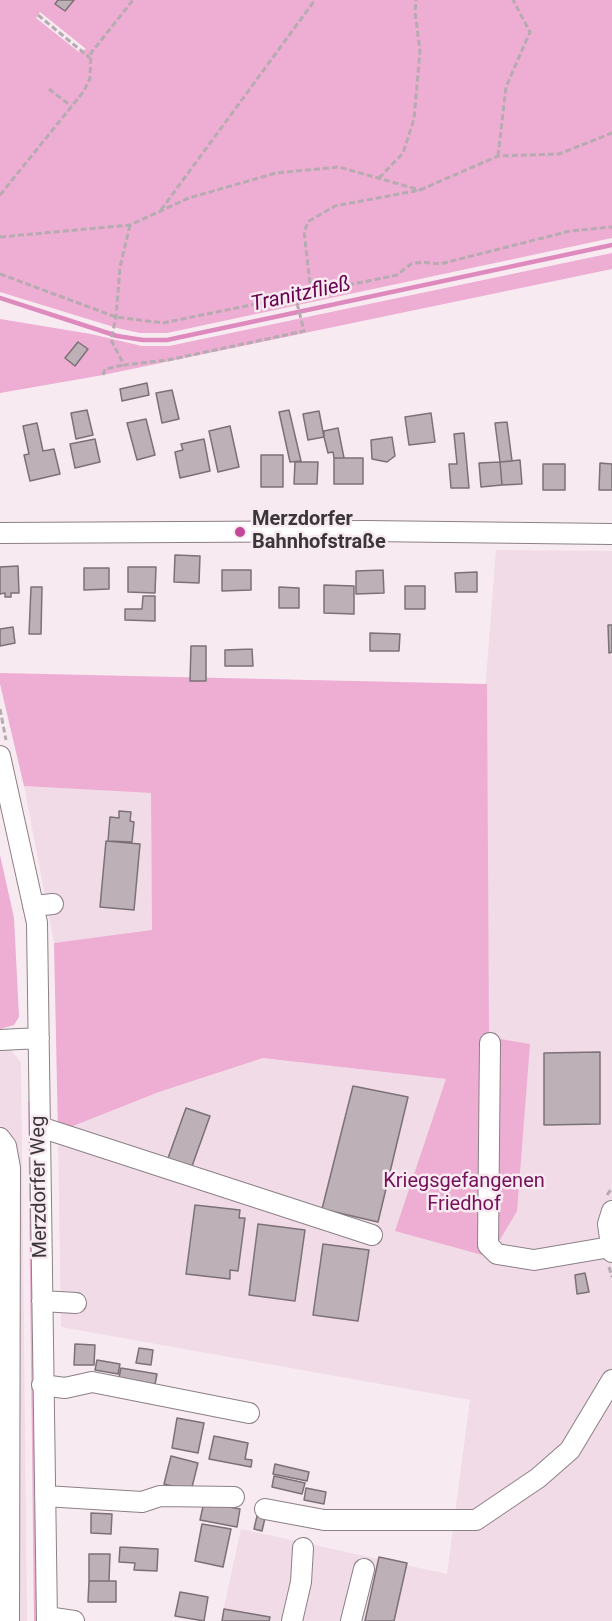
<!DOCTYPE html>
<html>
<head>
<meta charset="utf-8">
<style>
	body { margin:0 }
	canvas { display:block; background:#f7eaf1 }
</style>
</head>
<body>
<canvas width="612" height="1621"></canvas>
<script>
const ctx = document.querySelector('canvas').getContext('2d');
ctx.lineJoin = 'round';
function paint(path, color) {
  ctx.fillStyle = color;
  ctx.fill(path, 'evenodd');
}
function toPath(rows) {
  const path = new Path2D();
  for (const r of rows) {
    path.moveTo(r[0], r[1]);
    for (let i = 2; i < r.length; i += 2) path.lineTo(r[i], r[i + 1]);
  }
  return path;
}
function strokePath(path, color, width, dash) {
  ctx.strokeStyle = color;
  ctx.lineWidth = width;
  ctx.lineCap = dash ? 'butt' : 'round';
  ctx.setLineDash(dash || []);
  ctx.stroke(path);
}
function label(font, color, halo, rows, align = 'center') {
  ctx.font = font + ' Roboto,sans-serif';
  ctx.lineWidth = 5;
  ctx.setLineDash([]);
  ctx.textBaseline = 'middle';
  ctx.strokeStyle = halo;
  ctx.fillStyle = color;
  for (const [text, x, y, turn = 0] of rows) {
    ctx.save();
    ctx.translate(x, y);
    ctx.rotate((+turn || 0) * Math.PI / 180);
    ctx.textAlign = isNaN(turn) ? turn : align;
    if (halo) ctx.strokeText(text, 0, 0);
    ctx.fillText(text, 0, 0);
    ctx.restore();
  }
}
paint(toPath([
	[496,550,612,551,612,1621,221,1621,241,1529,447,1574,470,1400,61,1327,58,1132,159,1092,263,1058,447,1079,395,1231,498,1243,530,1044,459,1032],
	[24,786,151,793,152,931,54,943],
	[0,1047,8,1047,21,1062,27,1621,0,1621]
]), '#f0dbe7');
paint(toPath([
	[0,0,612,0,612,238,167,333,140,333,117,328,0,292],
	[40,12,86,49,79,52,36,18],
	[612,253,612,269,103,375,0,393,0,319,91,334,142,346,169,346],
	[0,673,487,684,489,1037,530,1044,517,1211,498,1243,497,1259,395,1231,446,1079,263,1058,159,1092,58,1132,54,943,152,930,151,793,24,786,0,684],
	[0,855,14,918,19,1017,14,1025,0,1029],
	[28,1101,34,1101,37,1439,34,1442,34,1501,39,1503,41,1621,34,1621]
]), '#eeadd3');
strokePath(toPath([
	[0,298,117,336,143,340,167,340,612,245]
]), '#df8abe', 4.5);
const building = toPath([
	[58,0,74,0,65,11,55,4,58,0],
	[78,342,88,349,75,366,65,358,78,342],
	[147,383,149,395,122,401,120,389,147,383],
	[172,390,179,419,162,423,156,393,172,390],
	[87,410,93,435,76,439,71,413,87,410],
	[289,410,301,461,290,462,279,412,289,410],
	[319,411,324,437,308,440,303,414,319,411],
	[431,413,435,442,409,445,405,417,431,413],
	[146,419,155,455,137,460,127,423,146,419],
	[507,422,512,461,500,462,495,423,507,422],
	[37,423,43,451,54,449,60,474,30,481,24,455,29,454,23,426,37,423],
	[230,426,239,467,218,472,209,431,230,426],
	[338,428,344,458,334,458,333,452,328,453,324,437,324,431,338,428],
	[464,433,469,488,451,488,449,464,457,464,454,434,464,433],
	[392,437,395,456,387,462,372,459,371,440,392,437],
	[95,439,100,462,75,468,70,444,95,439],
	[204,439,210,471,180,478,175,452,183,450,181,444,204,439],
	[261,455,283,455,283,487,261,487,261,455],
	[334,458,363,458,363,484,334,484,334,458],
	[520,460,522,484,502,485,500,462,520,460],
	[295,462,318,462,317,484,294,484,295,462],
	[500,462,502,485,481,487,479,463,500,462],
	[600,463,612,464,612,490,599,490,600,463],
	[543,464,565,464,565,490,543,490,543,464],
	[175,555,200,556,199,583,174,582,175,555],
	[18,566,19,593,11,593,11,597,5,597,5,593,0,594,0,567,18,566],
	[128,567,156,567,155,593,128,592,128,567],
	[84,568,109,568,109,589,84,590,84,568],
	[222,570,251,570,251,590,222,591,222,570],
	[383,570,384,593,356,594,356,571,383,570],
	[477,572,477,592,456,592,455,573,477,572],
	[324,585,354,586,354,614,324,613,324,585],
	[405,586,425,586,425,609,405,609,405,586],
	[31,587,42,587,41,634,29,634,31,587],
	[279,587,299,588,299,608,279,608,279,587],
	[143,596,155,596,155,621,125,620,125,609,142,609,143,596],
	[608,625,612,625,612,652,609,653,608,625],
	[13,627,15,643,0,646,0,629,13,627],
	[370,633,400,634,399,651,370,651,370,633],
	[191,646,206,646,206,681,190,681,191,646],
	[252,649,253,666,225,666,225,650,252,649],
	[119,811,131,812,130,821,134,822,132,842,108,841,110,817,119,818,119,811],
	[106,841,140,844,134,910,100,907,106,841],
	[600,1052,600,1124,544,1125,544,1053,600,1052],
	[353,1086,408,1097,378,1222,322,1209,353,1086],
	[186,1108,210,1116,191,1169,167,1161,186,1108],
	[195,1205,240,1210,239,1218,245,1218,238,1271,230,1270,230,1279,186,1274,195,1205],
	[258,1224,305,1230,295,1301,249,1295,258,1224],
	[323,1244,369,1250,358,1321,313,1315,323,1244],
	[585,1273,589,1292,577,1294,575,1275,585,1273],
	[75,1344,95,1345,94,1365,74,1365,75,1344],
	[139,1348,153,1350,151,1365,136,1363,139,1348],
	[97,1360,120,1364,118,1374,95,1370,97,1360],
	[121,1368,157,1374,154,1389,118,1382,121,1368],
	[177,1418,204,1423,198,1453,172,1448,177,1418],
	[214,1436,248,1443,245,1459,252,1460,251,1467,209,1459,214,1436],
	[171,1456,198,1463,191,1491,164,1484,171,1456],
	[275,1464,309,1472,307,1481,273,1474,275,1464],
	[274,1476,305,1483,302,1494,272,1487,274,1476],
	[306,1488,326,1492,324,1504,304,1500,306,1488],
	[204,1502,240,1509,237,1527,200,1520,204,1502],
	[91,1513,112,1514,111,1534,91,1533,91,1513],
	[257,1516,265,1518,262,1531,254,1529,257,1516],
	[202,1524,231,1529,223,1567,195,1561,202,1524],
	[120,1547,158,1549,157,1571,134,1570,135,1563,119,1562,120,1547],
	[89,1554,110,1554,109,1581,89,1581,89,1554],
	[379,1557,407,1563,394,1621,365,1621,379,1557],
	[89,1581,116,1581,116,1602,88,1602,89,1581],
	[180,1592,208,1597,204,1621,175,1616,180,1592],
	[224,1609,270,1617,269,1621,222,1621,224,1609]
]);
paint(building, '#bdb0b7');
strokePath(building, '#7c7177', 1.5);
const minor = toPath([
	[0,533,366,531,612,534],
	[0,756,37,923,47,1621],
	[33,906,53,904],
	[0,1040,39,1038],
	[490,1043,488,1245,497,1254,534,1260,610,1247],
	[40,1127,372,1235],
	[0,1138,6,1146,10,1168,9,1621],
	[612,1211,608,1224,612,1252],
	[42,1301,76,1303],
	[42,1385,65,1388,92,1382,249,1413],
	[45,1496,142,1502,160,1496,234,1497],
	[265,1509,324,1520,476,1520,538,1478,570,1450,612,1380],
	[47,1617,74,1621],
	[292,1621,301,1582,303,1548],
	[351,1621,364,1569]
]);
strokePath(minor, '#8c8086', 22);
strokePath(toPath([
	[38,15,90,58],
	[49,89,71,106],
	[498,156,506,87,530,32,513,0],
	[379,178,403,153,414,119,420,51,415,12,416,0],
	[0,195,84,91,90,78,91,53,133,0],
	[161,210,315,0],
	[130,225,120,267,116,317,111,340,124,365,168,360,304,331,295,295],
	[0,237,130,225,189,198,276,173,339,167,420,190],
	[0,274,116,317,163,323,397,275,411,264,422,262,440,264,570,231,612,227],
	[311,292,304,231,309,221,335,206,420,190,498,156,559,154,612,133],
	[103,375,105,369,123,365],
	[0,709,6,740],
	[607,1195,612,1188],
	[609,1267,612,1277]
]), '#b5abb0', 3, [6, 3]);
strokePath(minor, '#fff', 20);
for (const [x, y, r, color] of [
	[240,532,6,"#c24799"]
]) {
  const dot = new Path2D();
  dot.arc(x, y, r, 0, 2 * Math.PI);
  ctx.fillStyle = color;
  ctx.fill(dot);
  strokePath(dot, '#f7eaf1', 2);
}
label('bold 20px', '#3b3639', '#f7eaf1', [
	["Merzdorfer",252,520],
	["Bahnhofstraße",252,543]
], 'left');
label('20px', '#761159', '#f7eaf1', [
	["Kriegsgefangenen",464,1182],
	["Friedhof",464,1205]
]);
label('20px', '#3b3639', '#f7eaf1', [
	["Merzdorfer Weg",40,1187,-91]
]);
label('italic 21px', '#69004e', '#f7eaf1', [
	["Tranitzfließ",301,295,-12]
]);
</script>
</body>
</html>
